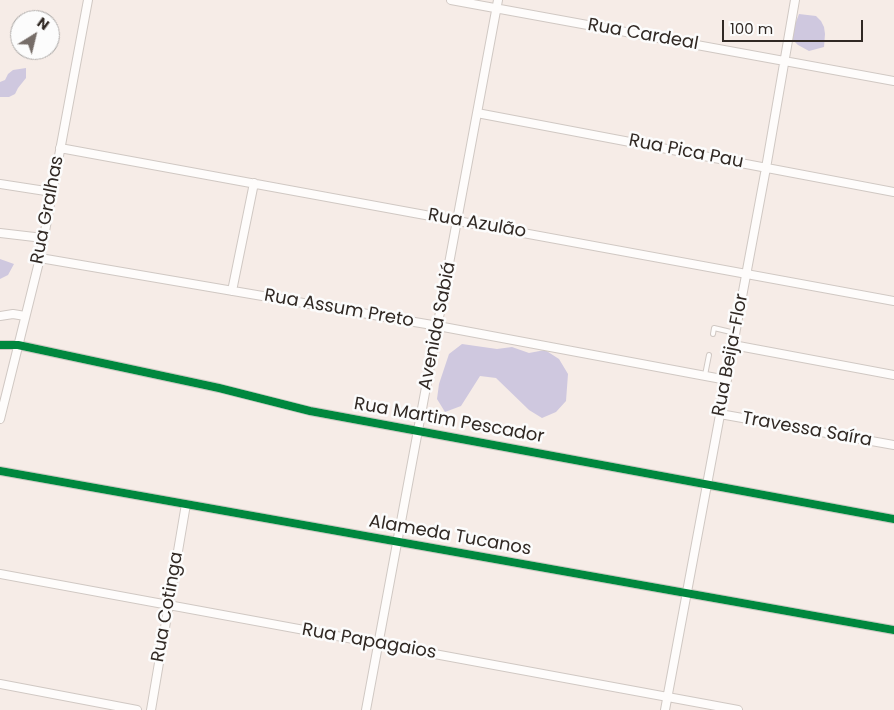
<!DOCTYPE html>
<html>
<head>
<meta charset="utf-8">
<style>
	body { margin:0 }
	#map { position:relative; width:894px; height:710px; overflow:hidden; background:#f6ece7; font-family:Poppins,sans-serif }
	canvas { display:block }
	.north { position:absolute; left:10px; top:10px; width:50px; height:50px; box-sizing:border-box; background:#fcfcfc; border:1px solid #aba8a6; border-radius:50%; rotate:36deg; font-size:14px; font-weight:700; line-height:20px; text-align:center; color:#312924 }
	.north::after { content:''; display:block; margin:auto; width:18px; height:22px; background:#766d68; clip-path:polygon(50% 0,100% 100%,50% 72%,0 100%) }
	.scale { position:absolute; left:722px; top:20px; width:141px; height:22px; box-sizing:border-box; border:2px solid #312924; border-top:0; padding-left:6px; font-size:15px; line-height:18px; white-space:nowrap; color:#312924; -webkit-text-stroke:4px #fcfcfc; paint-order:stroke }
</style>
</head>
<body>
<div id="map">
<canvas width="894" height="710"></canvas>
<div class="north">N</div>
<div class="scale">100 m</div>
</div>
<script>
const ctx = document.querySelector('canvas').getContext('2d');
ctx.lineJoin = 'round';
function paint(path, color) {
  ctx.fillStyle = color;
  ctx.fill(path, 'evenodd');
}
function toPath(rows) {
  const path = new Path2D();
  for (const r of rows) {
    path.moveTo(r[0], r[1]);
    for (let i = 2; i < r.length; i += 2) path.lineTo(r[i], r[i + 1]);
  }
  return path;
}
function strokePath(path, color, width, dash) {
  ctx.strokeStyle = color;
  ctx.lineWidth = width;
  ctx.lineCap = dash ? 'butt' : 'round';
  ctx.setLineDash(dash || []);
  ctx.stroke(path);
}
function label(font, color, halo, rows, align = 'center') {
  ctx.font = font + ' Poppins,sans-serif';
  ctx.lineWidth = 5;
  ctx.setLineDash([]);
  ctx.textBaseline = 'middle';
  ctx.strokeStyle = halo;
  ctx.fillStyle = color;
  for (const [text, x, y, turn = 0] of rows) {
    ctx.save();
    ctx.translate(x, y);
    ctx.rotate((+turn || 0) * Math.PI / 180);
    ctx.textAlign = isNaN(turn) ? turn : align;
    if (halo) ctx.strokeText(text, 0, 0);
    ctx.fillText(text, 0, 0);
    ctx.restore();
  }
}
paint(toPath([
	[799,14,816,16,821,21,824,27,825,34,824,47,809,51,798,45,793,40,791,35],
	[26,68,26,78,18,88,15,94,9,97,0,97,0,82,5,80,8,74,13,70],
	[0,259,14,264,8,275,0,279],
	[462,344,497,349,512,347,529,353,545,350,559,359,568,374,566,401,556,412,542,418,529,410,496,378,480,376,461,406,445,412,437,399,439,384,449,354]
]), '#cfc8df');
const lane = toPath([
	[713,334,714,328,735,333],
	[705,375,709,355]
]);
const street = toPath([
	[451,0,894,81],
	[477,113,894,192],
	[60,148,894,301],
	[0,184,52,192],
	[0,233,43,238],
	[40,258,438,326,727,380],
	[232,291,254,183],
	[0,316,13,314,25,316],
	[0,345,18,345,219,388,310,411,894,519],
	[733,345,894,375],
	[720,414,894,445],
	[0,419,40,258,88,0],
	[0,471,894,630],
	[0,574,738,710],
	[0,684,137,710],
	[151,710,186,504],
	[366,710,498,0],
	[665,710,766,168,795,0]
]);
strokePath(lane, '#d0c8c3', 6);
strokePath(street, '#d0c8c3', 10);
strokePath(lane, '#fefcfb', 4);
strokePath(street, '#fefcfb', 8);
strokePath(toPath([
	[0,345,18,345,219,388,310,411,894,519],
	[0,471,894,630]
]), '#00873e', 8);
label('18px', '#312924', '#fcfcfc', [
	["Rua Cardeal",643,35,10],
	["Rua Pica Pau",686,152,11],
	["Rua Gralhas",48,210,-79],
	["Rua Azulão",477,224,10],
	["Rua Assum Preto",339,309,10],
	["Avenida Sabiá",438,326,-79],
	["Rua Beija-Flor",731,355,-79],
	["Rua Martim Pescador",449,421,10],
	["Travessa Saíra",807,430,10],
	["Alameda Tucanos",450,536,10],
	["Rua Cotinga",168,607,-80],
	["Rua Papagaios",369,642,10]
]);
</script>
</body>
</html>
